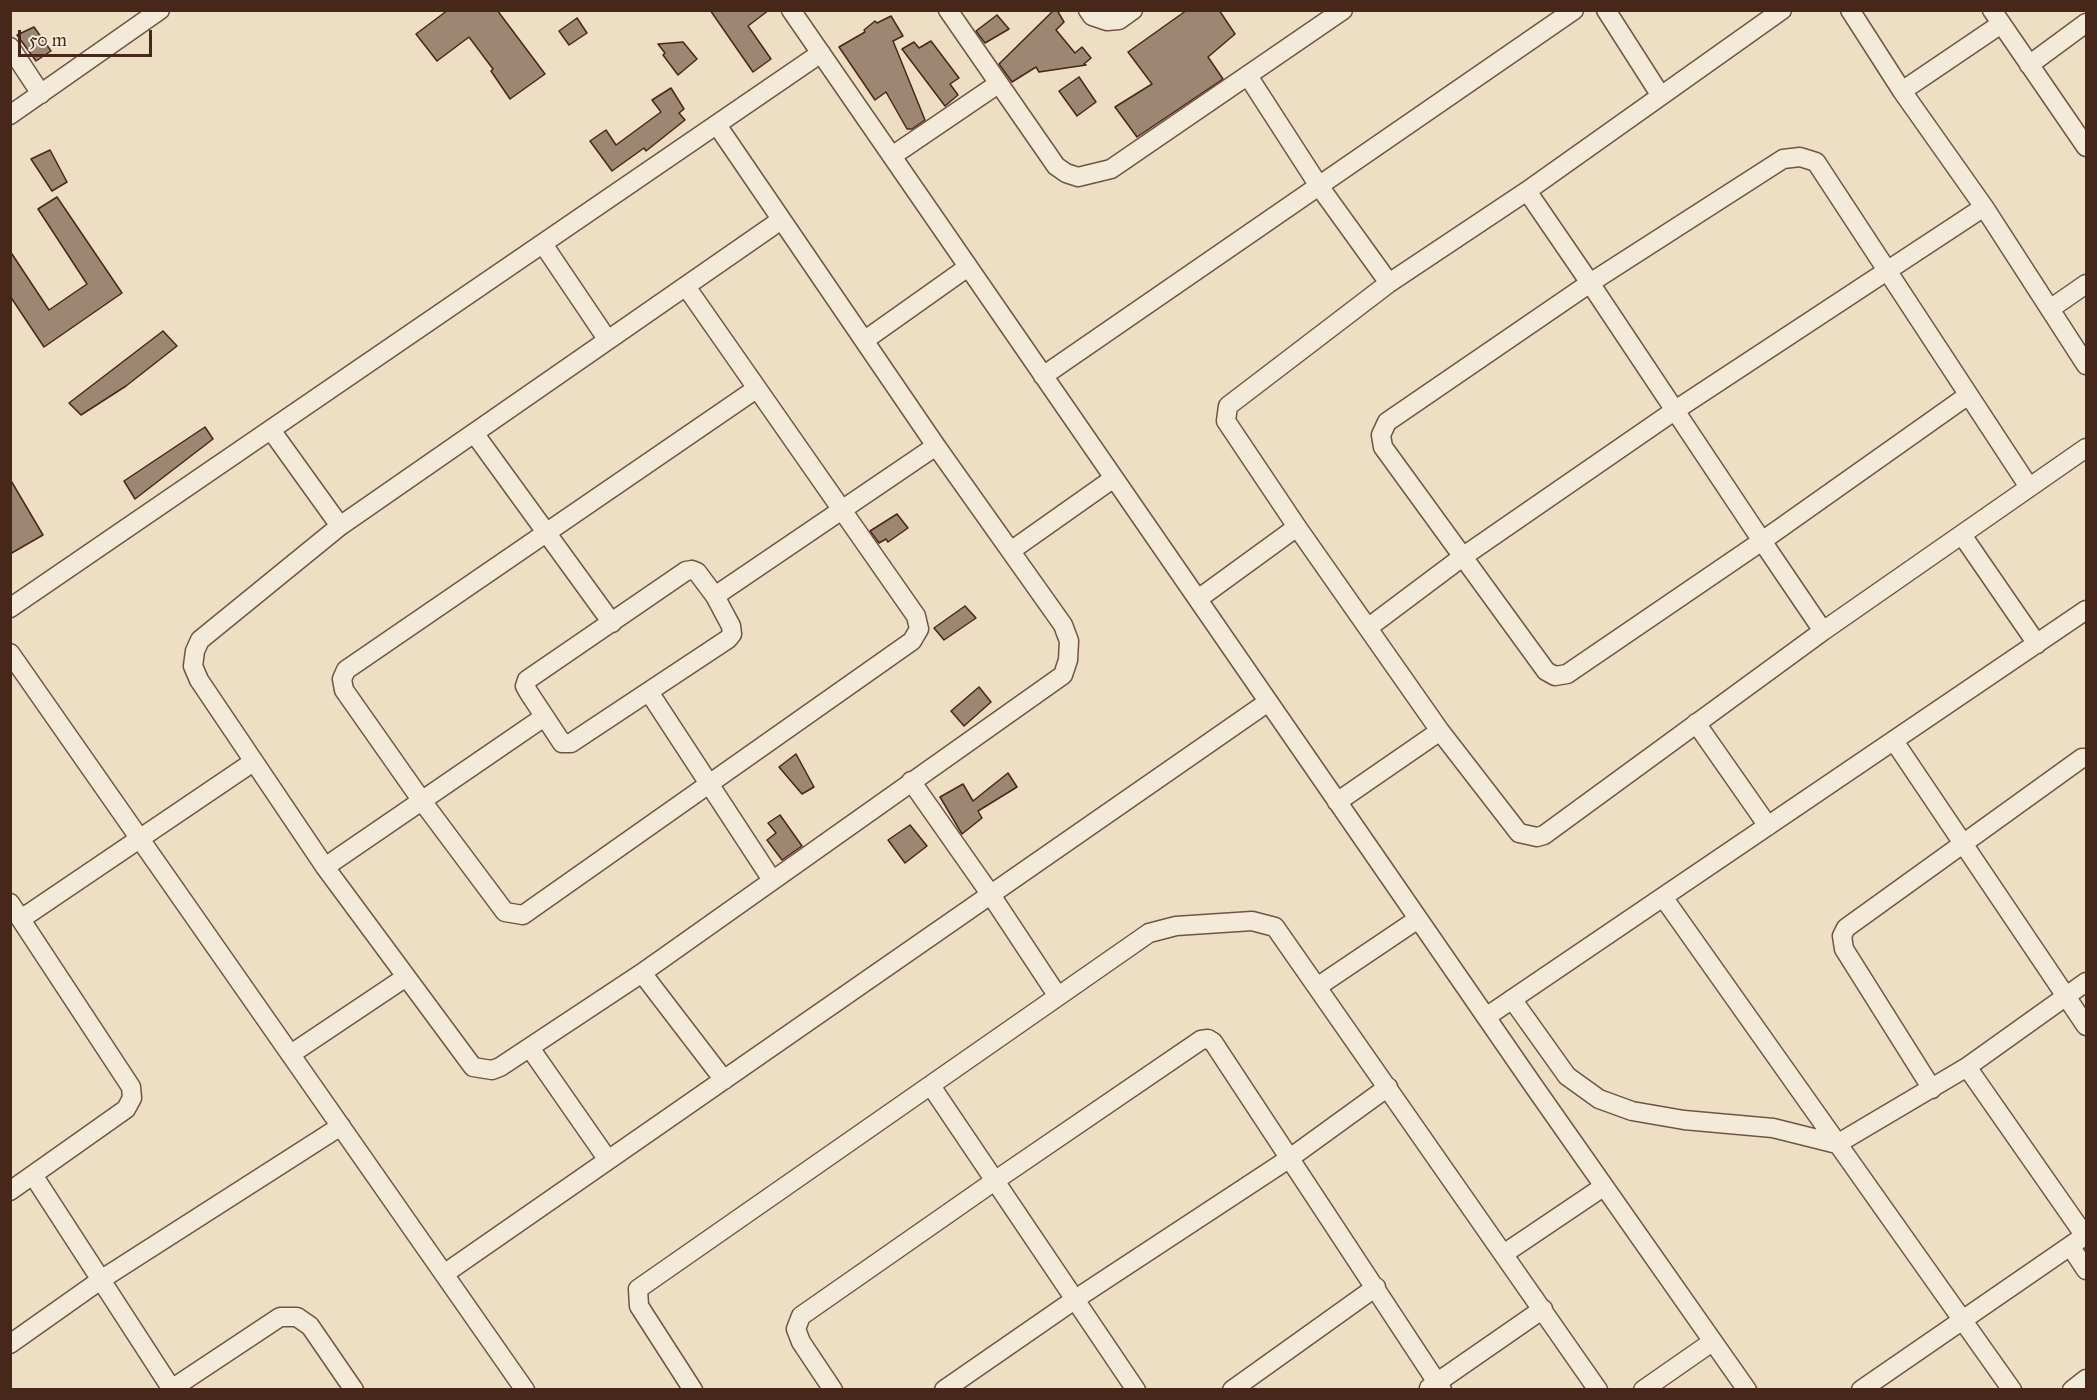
<!DOCTYPE html>
<html>
<head>
<meta charset="utf-8">
<style>
	body { margin:0 }
	#map { position:relative; width:2097px; height:1400px; overflow:hidden; background:#eddec4; font-family:"IM FELL Great Primer",serif }
	canvas { display:block }
	.frame { position:absolute; inset:0; border:12px solid #472719; pointer-events:none }
	.scale { position:absolute; left:18px; top:30px; width:134px; height:27px; box-sizing:border-box; border:3px solid #472719; border-top:0; padding-left:8px; font-size:18px; line-height:21px; white-space:nowrap; color:#472719; -webkit-text-stroke:4px #f3ead9; paint-order:stroke }
</style>
</head>
<body>
<div id="map">
<canvas width="2097" height="1400"></canvas>
<div class="frame"></div>
<div class="scale">50 m</div>
</div>
<script>
const ctx = document.querySelector('canvas').getContext('2d');
ctx.lineJoin = 'round';
function paint(path, color) {
  ctx.fillStyle = color;
  ctx.fill(path, 'evenodd');
}
function toPath(rows) {
  const path = new Path2D();
  for (const r of rows) {
    path.moveTo(r[0], r[1]);
    for (let i = 2; i < r.length; i += 2) path.lineTo(r[i], r[i + 1]);
  }
  return path;
}
function strokePath(path, color, width, dash) {
  ctx.strokeStyle = color;
  ctx.lineWidth = width;
  ctx.lineCap = dash ? 'butt' : 'round';
  ctx.setLineDash(dash || []);
  ctx.stroke(path);
}
const building = toPath([
	[448,10,497,10,545,74,510,99,491,71,493,69,469,37,437,61,416,34,448,10],
	[710,10,769,10,748,26,771,59,753,72,710,10],
	[1054,10,1057,10,1064,22,1056,30,1075,53,1082,47,1091,58,1084,64,1086,65,1039,72,1036,67,1012,82,999,64,1054,10],
	[1187,10,1219,10,1235,34,1208,57,1223,79,1137,137,1115,107,1152,84,1128,52,1187,10],
	[997,15,1009,29,985,43,976,31,997,15],
	[891,16,903,36,893,41,925,120,912,129,907,129,886,92,875,100,839,47,865,32,864,30,875,21,877,23,891,16],
	[577,18,587,33,569,45,559,31,577,18],
	[34,27,51,51,36,61,17,35,34,27],
	[931,41,959,78,950,84,958,95,945,106,902,49,914,42,919,48,931,41],
	[683,42,697,59,678,75,663,55,665,53,658,44,683,42],
	[1079,77,1096,102,1077,116,1059,91,1079,77],
	[671,88,684,109,679,113,685,120,646,151,644,148,612,171,590,141,606,130,616,145,661,112,652,100,671,88],
	[50,150,67,182,52,191,31,159,50,150],
	[57,197,122,293,44,347,10,296,10,251,49,310,87,284,38,209,57,197],
	[163,331,177,346,126,386,81,415,69,403,163,331],
	[205,427,213,439,135,499,124,481,205,427],
	[10,479,43,535,10,554,10,479],
	[897,514,908,528,888,542,886,539,879,543,870,531,897,514],
	[965,606,976,618,944,640,934,628,965,606],
	[979,687,991,702,964,726,951,711,979,687],
	[796,754,814,787,802,794,779,767,796,754],
	[1008,773,1017,787,978,811,982,818,962,834,940,797,963,784,973,801,1008,773],
	[780,815,802,846,782,860,767,840,776,833,768,823,780,815],
	[910,825,927,846,905,863,888,840,910,825]
]);
paint(building, '#9d8672');
strokePath(building, '#472719', 1.5);
const minor = toPath([
	[791,10,1533,1085,1747,1390],
	[948,10,1056,166,1066,173,1078,177,1111,169,1343,10],
	[1088,10,1092,16,1107,21,1119,20,1133,10],
	[1606,10,1661,96],
	[1782,10,1527,191,1389,283,1228,406,1226,421,1297,527,1440,731,1519,833,1537,837,1544,835,1823,631,2086,448],
	[1850,10,1902,91,1984,207,2086,365],
	[1992,10,2086,147],
	[10,47,41,94],
	[2029,65,2086,23],
	[1248,76,1319,186,1389,283],
	[1902,91,2001,24],
	[10,115,160,10],
	[717,125,936,446,1063,625,1069,641,1068,660,1063,675,642,973,500,1067,492,1070,473,1067,325,867,199,680,193,666,195,651,200,640,340,526,781,220],
	[892,156,998,84],
	[1527,191,1590,283,1762,541,1567,674,1555,676,1546,671,1383,447,1381,435,1387,422,1590,283,1783,159,1800,157,1816,162,2029,487],
	[543,244,607,339],
	[687,288,916,616,919,629,912,641,523,915,505,912,422,801,344,690,342,679,346,670,756,389],
	[2050,309,2086,284],
	[865,340,968,267],
	[1043,376,1574,10],
	[271,430,340,526],
	[474,433,612,623],
	[1962,535,2037,644],
	[1012,550,1114,478],
	[692,570,697,572,715,596,731,626,732,634,728,639,571,743,562,743,529,693,525,686,527,680,686,571,692,570],
	[715,596,936,446],
	[1198,599,1297,527],
	[10,608,821,53],
	[1369,627,1461,558,1674,411,1984,207],
	[1823,631,1762,541,1967,396],
	[10,653,525,1390],
	[649,692,772,880],
	[1696,723,1768,826],
	[1894,741,2086,1026],
	[911,781,991,895,1057,995],
	[1337,802,1440,731],
	[325,867,544,717],
	[1663,897,2012,1390],
	[10,903,131,1087,132,1098,126,1109,10,1191],
	[21,919,253,762],
	[642,973,724,1080],
	[1317,987,1418,919],
	[1512,999,1567,1076,1599,1099,1632,1111,1684,1120,1773,1128,1837,1144,1967,1067,2086,982],
	[1486,1017,2086,610],
	[530,1048,608,1160],
	[291,1054,406,977],
	[1967,1067,2085,1236],
	[931,1086,1136,1390],
	[1932,1089,1844,949,1842,936,1846,928,2082,758,2086,758],
	[33,1175,171,1388],
	[2070,1246,2086,1270],
	[1505,1253,1603,1187],
	[444,1274,1268,702],
	[10,1344,102,1279,341,1126],
	[1429,1388,1543,1309],
	[170,1390,280,1317,297,1317,310,1326,354,1390],
	[693,1390,639,1306,638,1289,1149,933,1176,926,1252,921,1275,927,1598,1390],
	[833,1390,801,1342,796,1329,801,1316,996,1180,1201,1040,1208,1039,1213,1042,1442,1390],
	[944,1390,1077,1298,1290,1158,1388,1087],
	[1232,1390,1376,1287],
	[1643,1390,1712,1342],
	[1861,1390,2086,1235],
	[2072,1390,2086,1379]
]);
strokePath(minor, '#705544', 21);
strokePath(minor, '#f3ead9', 18);
</script>
</body>
</html>
